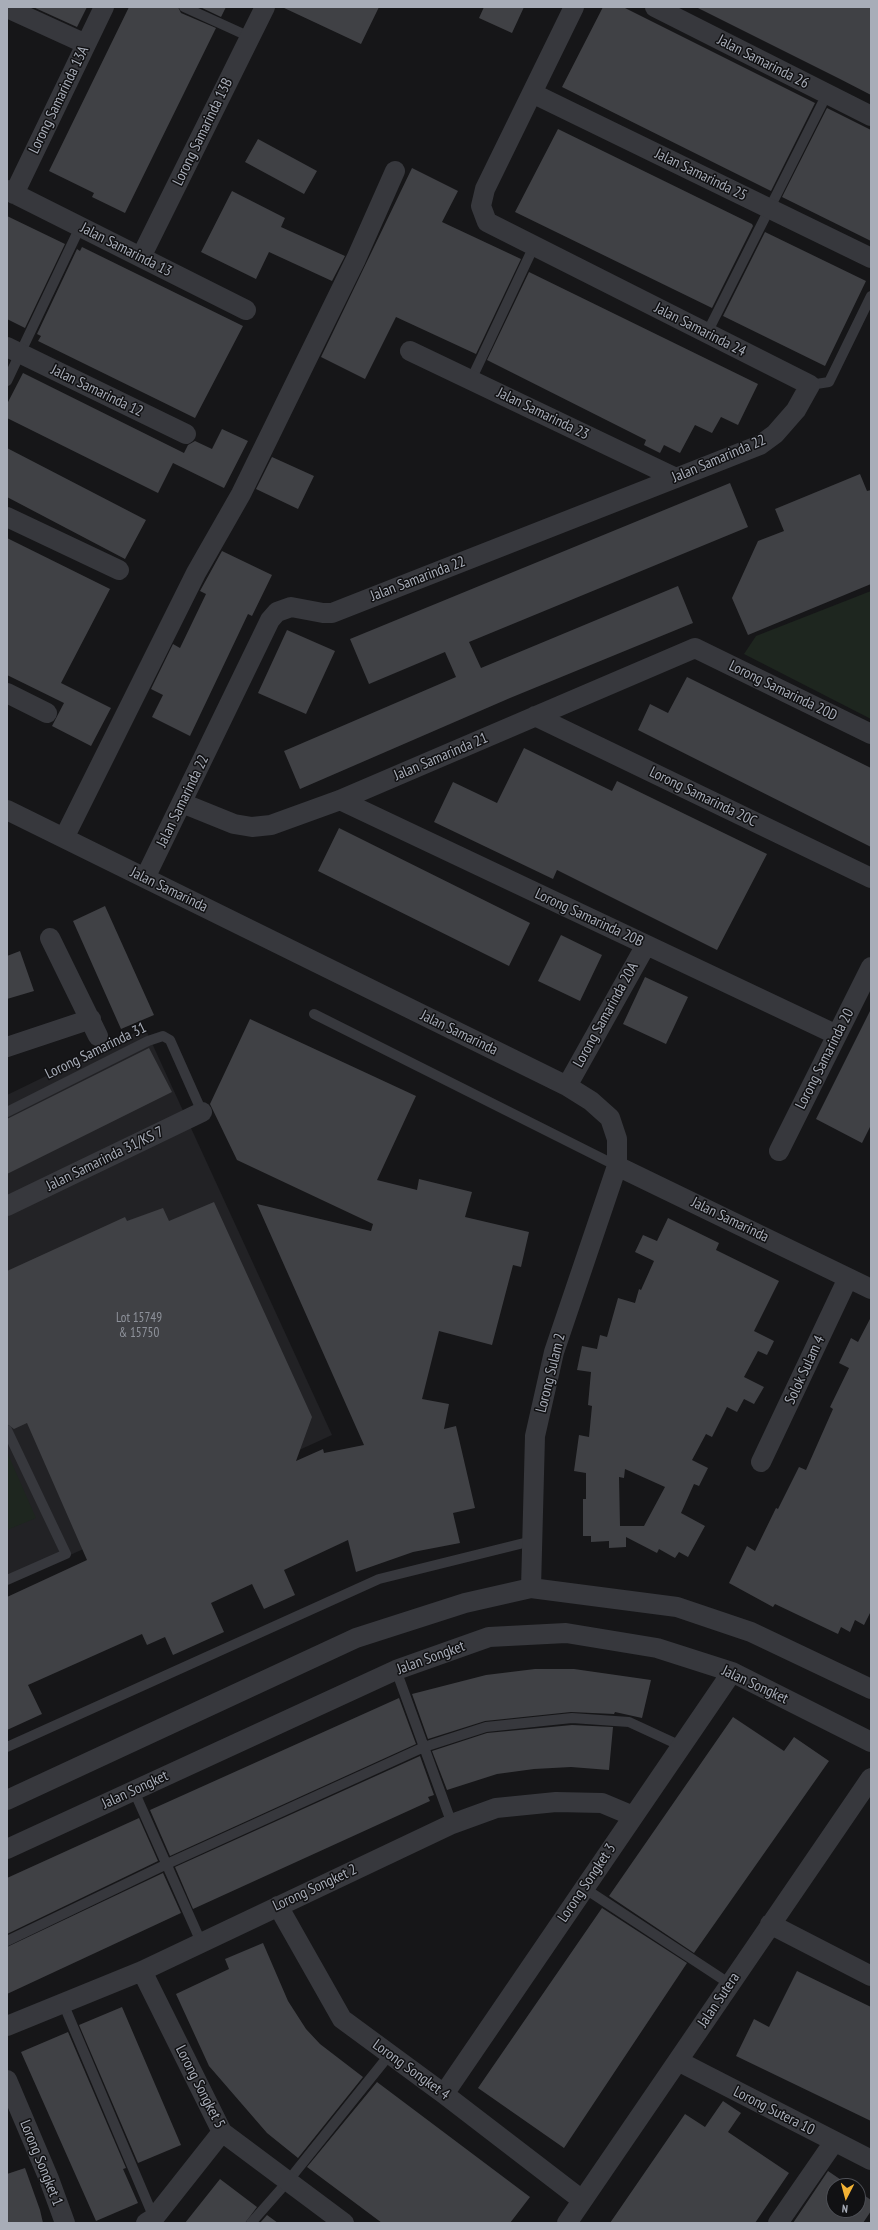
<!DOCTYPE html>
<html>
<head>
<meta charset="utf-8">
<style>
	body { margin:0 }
	#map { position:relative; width:878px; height:2230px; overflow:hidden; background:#161618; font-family:"PT Sans Narrow",sans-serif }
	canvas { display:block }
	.frame { position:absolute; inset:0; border:8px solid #a8adb8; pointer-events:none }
	.north { position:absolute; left:826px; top:2178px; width:40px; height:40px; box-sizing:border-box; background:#111113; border:1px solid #4d4f55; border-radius:50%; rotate:186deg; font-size:11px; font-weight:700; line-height:16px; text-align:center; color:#a8adb8 }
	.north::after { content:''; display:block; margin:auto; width:14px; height:18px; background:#f2b134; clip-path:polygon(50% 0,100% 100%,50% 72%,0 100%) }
</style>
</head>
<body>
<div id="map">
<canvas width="878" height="2230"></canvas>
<div class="frame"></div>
<div class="north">N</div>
</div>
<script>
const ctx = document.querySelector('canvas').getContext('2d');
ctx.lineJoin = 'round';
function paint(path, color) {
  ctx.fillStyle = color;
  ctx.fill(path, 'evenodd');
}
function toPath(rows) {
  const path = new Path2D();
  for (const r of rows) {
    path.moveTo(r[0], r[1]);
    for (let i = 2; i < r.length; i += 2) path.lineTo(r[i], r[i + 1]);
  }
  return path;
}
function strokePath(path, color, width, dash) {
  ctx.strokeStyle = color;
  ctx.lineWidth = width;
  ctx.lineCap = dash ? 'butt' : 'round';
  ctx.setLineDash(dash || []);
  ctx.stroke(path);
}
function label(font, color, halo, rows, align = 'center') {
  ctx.font = font + ' "PT Sans Narrow",sans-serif';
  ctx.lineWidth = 3;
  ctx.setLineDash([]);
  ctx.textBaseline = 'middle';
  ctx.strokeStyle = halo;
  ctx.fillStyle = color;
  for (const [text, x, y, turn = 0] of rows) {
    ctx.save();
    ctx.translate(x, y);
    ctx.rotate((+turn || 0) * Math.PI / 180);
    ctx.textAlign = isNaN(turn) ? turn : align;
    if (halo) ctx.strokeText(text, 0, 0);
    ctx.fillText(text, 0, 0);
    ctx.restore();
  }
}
paint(toPath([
	[145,1028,332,1435,7,1584,7,1095]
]), '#222225');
paint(toPath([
	[871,591,871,719,744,654,756,636],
	[7,1452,36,1518,7,1530]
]), '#1e261f');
paint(toPath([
	[33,7,87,7,77,27],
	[129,7,178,7,181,13,216,28,125,213,92,197,94,193,49,171],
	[200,7,226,7,221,17],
	[282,7,379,7,361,44],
	[484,7,524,7,512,33,479,18],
	[603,7,623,7,815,103,771,191,562,87],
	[696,7,871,7,871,95,840,79],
	[827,108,871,130,871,241,782,197],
	[558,129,752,224,753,226,712,308,515,212],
	[258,139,317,171,304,194,245,162],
	[412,168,458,191,442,222,521,259,476,354,396,317,365,379,321,357],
	[232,191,285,218,281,227,345,256,332,281,269,252,256,279,201,252],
	[7,216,65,244,25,328,7,319],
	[765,232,866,281,825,366,723,316],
	[82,247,243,326,195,418,38,341,41,336,37,334,77,249,80,251],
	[529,272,758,384,738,425,721,417,712,433,695,425,680,453,664,445,660,453,644,445,646,440,487,360],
	[23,373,184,453,188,445,195,441,212,449,222,429,248,441,224,488,173,463,158,493,7,418,7,404],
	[7,448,146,520,125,559,7,497],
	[272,457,314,476,298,509,256,489],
	[860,474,867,491,871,490,871,584,748,635,732,598,758,541,784,531,775,509],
	[730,483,748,527,469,642,481,668,678,586,693,623,510,698,300,789,284,751,456,677,445,652,369,684,350,639],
	[7,538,110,589,61,683,111,708,91,746,52,726,64,703,7,675],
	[222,551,272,575,252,616,248,614,190,736,152,717,163,695,151,689,173,644,180,648,206,594,200,591],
	[287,630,335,651,306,714,258,693],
	[687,677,871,768,871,847,638,730,650,704,668,713],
	[524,748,612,791,617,781,767,854,717,950,557,870,553,879,434,822,453,782,497,803],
	[339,828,530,923,509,966,318,871],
	[105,906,154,1015,121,1029,73,921],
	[561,935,602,955,580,1001,538,981],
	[20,951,34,991,7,999,7,956],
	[645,977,688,997,666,1044,623,1024],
	[871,1009,871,1125,862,1143,816,1119],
	[250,1019,416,1096,377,1180,417,1190,419,1179,472,1192,465,1217,529,1232,521,1267,513,1265,492,1345,439,1331,422,1399,449,1404,444,1429,456,1426,475,1508,453,1513,460,1543,413,1552,356,1572,348,1540,284,1570,295,1595,264,1609,252,1584,211,1603,224,1632,173,1655,165,1637,147,1645,142,1634,28,1685,42,1714,7,1730,7,1597,87,1560,27,1423,14,1429,7,1424,7,1271,125,1217,127,1221,163,1208,169,1221,214,1202,312,1417,296,1461,323,1449,324,1453,364,1445,257,1204,371,1231,373,1224,237,1160,210,1104],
	[149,1048,172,1092,7,1174,7,1119],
	[668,1218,719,1243,716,1250,779,1281,754,1331,774,1341,767,1355,758,1351,744,1377,764,1387,754,1404,744,1399,737,1412,727,1407,712,1437,706,1434,692,1460,708,1468,699,1486,694,1484,681,1513,705,1526,688,1557,679,1552,675,1558,659,1549,657,1553,626,1537,626,1547,609,1548,609,1541,591,1542,591,1536,583,1536,583,1499,586,1499,586,1473,574,1471,579,1435,589,1437,592,1406,588,1405,591,1372,577,1370,582,1346,597,1349,600,1335,607,1337,618,1298,635,1303,639,1289,641,1290,654,1261,635,1252,643,1235,657,1241],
	[625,1469,665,1487,644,1526,620,1526,619,1477,624,1478],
	[871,1317,871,1611,864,1625,855,1620,850,1632,841,1627,838,1634,775,1604,773,1607,729,1583,747,1546,755,1551,776,1508,778,1509,799,1467,806,1470,833,1409,830,1407,849,1368,839,1363,851,1338,858,1342],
	[535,1669,574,1669,651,1680,642,1718,615,1712,614,1714,571,1712,485,1721,428,1739,412,1694,486,1675],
	[399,1698,416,1744,170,1856,150,1810],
	[733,1717,784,1751,794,1737,829,1761,694,1953,609,1896],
	[572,1725,613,1727,609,1770,571,1767,534,1769,497,1774,447,1790,432,1751,487,1733],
	[420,1756,434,1795,428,1797,430,1801,193,1909,175,1867],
	[139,1818,158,1861,7,1934,7,1878],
	[163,1873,181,1913,7,1994,7,1947],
	[602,1908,687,1963,564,2148,478,2088],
	[263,1943,288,2001,306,2029,320,2044,363,2077,298,2158,267,2133,209,2066,176,1994,229,1969,225,1959],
	[797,1971,871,2007,871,2121,736,2056,754,2019,769,2027],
	[122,2007,181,2145,138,2163,79,2025],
	[68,2032,126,2168,123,2169,138,2203,96,2221,21,2052],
	[377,2082,530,2197,510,2223,382,2223,307,2167],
	[723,2101,741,2113,728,2132,789,2173,755,2223,610,2223,685,2114,705,2127],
	[25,2168,40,2210,43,2223,7,2223,7,2174],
	[828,2171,850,2186,834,2186,834,2210,858,2210,858,2191,871,2200,871,2211,863,2223,793,2223],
	[220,2179,257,2207,245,2223,185,2223],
	[267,2215,278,2223,260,2223]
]), '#404145');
strokePath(toPath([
	[184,7,250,37],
	[707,333,827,94],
	[471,380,534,246],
	[7,381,80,227],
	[810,385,829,382,871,296],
	[314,1014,617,1166],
	[7,1112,148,1041,163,1036,170,1040,202,1112],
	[7,1430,66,1554,7,1580],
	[396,1670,452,1824],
	[7,1747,379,1579,532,1541],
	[134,1791,201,1942],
	[584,1888,730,1984],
	[7,1941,167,1864,424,1747,486,1727,572,1718,629,1722,681,1746],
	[63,2003,154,2218],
	[251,2223,288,2181,390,2054]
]), '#37383d', 10);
strokePath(toPath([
	[655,7,871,116],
	[7,8,86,44],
	[532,93,871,258],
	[7,190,246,310],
	[14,194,104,7],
	[141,257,265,7],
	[7,347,186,434],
	[410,351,676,478],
	[7,517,119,570],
	[7,693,47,713],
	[535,716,871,878],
	[340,800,837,1035],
	[182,803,234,824,252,827,271,825,340,800,695,648,871,734],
	[7,810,567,1086,591,1101,610,1118,617,1139,617,1166,871,1289],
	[64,838,196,573,241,494,356,259,395,171],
	[145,878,270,620,277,612,291,607,323,613,332,613,760,445,775,434,796,410,810,385,487,222,481,206,485,189,574,7],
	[50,938,98,1036],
	[7,1047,91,1019],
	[567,1086,646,945],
	[779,1151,871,967],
	[7,1206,202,1112],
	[761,1462,848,1278],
	[531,1588,535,1436,554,1352,617,1166],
	[7,1800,356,1638,465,1603,531,1588,677,1607,751,1632,871,1689],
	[7,1849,396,1670,489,1637,566,1633,657,1648,732,1672,871,1742],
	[278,1906,342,2019,444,2094,582,2200],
	[770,1924,871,1976],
	[142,1971,222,2132,344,2223],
	[7,2026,142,1971,452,1824,496,1808,556,1802,602,1803,633,1816],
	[678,2061,871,2160],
	[7,2080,49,2179,65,2223],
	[444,2094,732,1672],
	[146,2223,154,2218,222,2132],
	[567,2223,871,1778],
	[778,2223,834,2142]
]), '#37383d', 20);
label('13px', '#8e929b', null, [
	["Lot 15749",139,1318],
	["& 15750",139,1333]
]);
label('15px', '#a8adb8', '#111113', [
	["Jalan Samarinda 26",763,62,27],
	["Lorong Samarinda 13A",59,100,-64],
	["Lorong Samarinda 13B",203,132,-64],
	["Jalan Samarinda 25",701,175,26],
	["Jalan Samarinda 13",126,250,27],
	["Jalan Samarinda 24",700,330,27],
	["Jalan Samarinda 12",97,391,26],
	["Jalan Samarinda 23",543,414,26],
	["Jalan Samarinda 22",719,459,-23],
	["Jalan Samarinda 22",418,579,-21],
	["Lorong Samarinda 20D",783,691,26],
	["Jalan Samarinda 21",441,757,-23],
	["Lorong Samarinda 20C",703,797,26],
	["Jalan Samarinda 22",183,801,-64],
	["Jalan Samarinda",169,890,26],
	["Lorong Samarinda 20B",589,918,25],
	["Lorong Samarinda 20A",606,1015,-61],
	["Jalan Samarinda",459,1033,26],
	["Lorong Samarinda 31",96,1051,-26],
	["Lorong Samarinda 20",825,1059,-63],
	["Jalan Samarinda 31/KS 7",105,1159,-26],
	["Jalan Samarinda",730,1220,26],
	["Solok Sulam 4",805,1370,-65],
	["Lorong Sulam 2",551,1373,-76],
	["Jalan Songket",431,1658,-20],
	["Jalan Songket",755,1685,25],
	["Jalan Songket",135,1790,-25],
	["Lorong Songket 3",587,1883,-56],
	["Lorong Songket 2",315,1888,-25],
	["Jalan Sutera",719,2000,-56],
	["Lorong Songket 4",411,2070,36],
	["Lorong Songket 5",200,2087,63],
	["Lorong Sutera 10",774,2111,27],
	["Lorong Songket 1",41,2163,68]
]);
</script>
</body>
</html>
